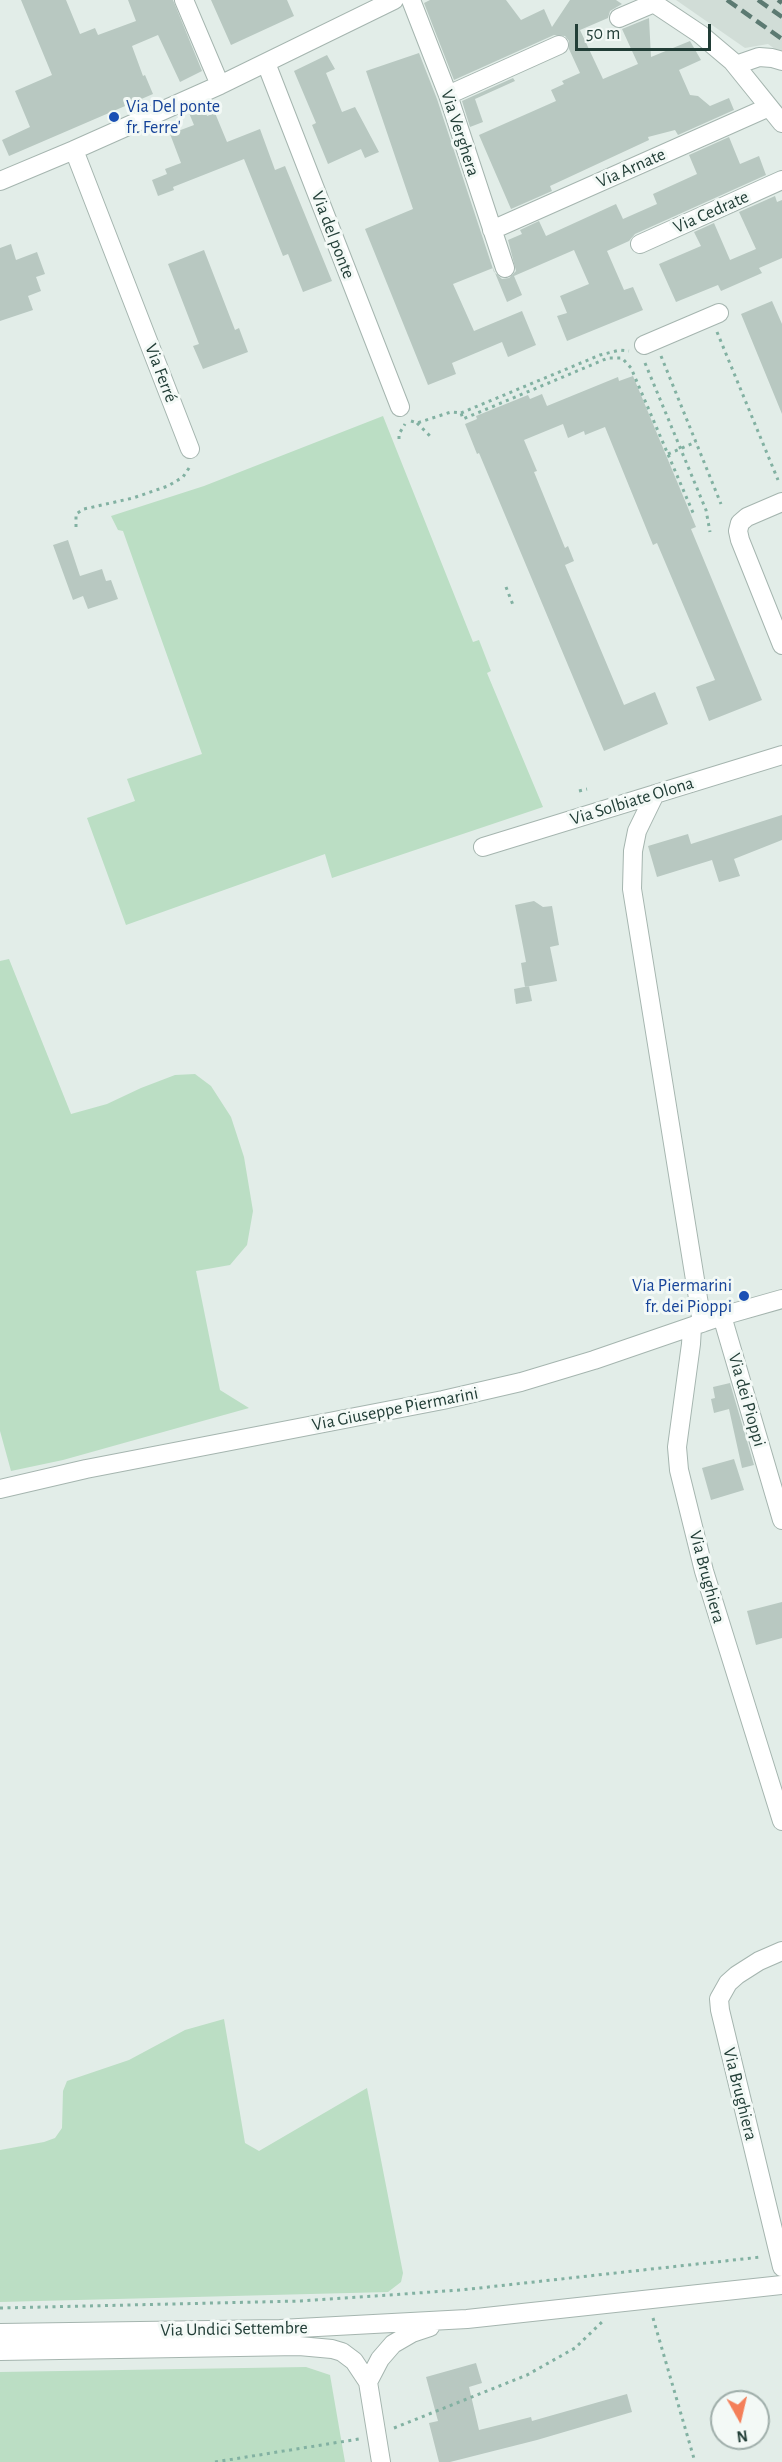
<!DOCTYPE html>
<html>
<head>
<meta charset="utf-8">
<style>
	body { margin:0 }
	#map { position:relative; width:782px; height:2462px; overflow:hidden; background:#e2ede8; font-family:"Alegreya Sans",sans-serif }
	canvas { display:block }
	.north { position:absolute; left:710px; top:2390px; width:60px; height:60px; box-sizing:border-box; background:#f3f9f6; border:2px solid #9faeaa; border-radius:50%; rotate:172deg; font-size:16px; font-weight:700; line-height:24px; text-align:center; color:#223e37 }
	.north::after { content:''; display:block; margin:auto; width:21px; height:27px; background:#f47f59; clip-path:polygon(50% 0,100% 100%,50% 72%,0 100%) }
	.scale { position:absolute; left:575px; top:24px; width:136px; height:27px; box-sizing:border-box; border:3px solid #223e37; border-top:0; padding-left:8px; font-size:18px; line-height:21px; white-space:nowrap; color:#223e37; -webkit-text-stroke:4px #f3f9f6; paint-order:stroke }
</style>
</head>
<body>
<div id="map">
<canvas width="782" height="2462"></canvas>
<div class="north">N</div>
<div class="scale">50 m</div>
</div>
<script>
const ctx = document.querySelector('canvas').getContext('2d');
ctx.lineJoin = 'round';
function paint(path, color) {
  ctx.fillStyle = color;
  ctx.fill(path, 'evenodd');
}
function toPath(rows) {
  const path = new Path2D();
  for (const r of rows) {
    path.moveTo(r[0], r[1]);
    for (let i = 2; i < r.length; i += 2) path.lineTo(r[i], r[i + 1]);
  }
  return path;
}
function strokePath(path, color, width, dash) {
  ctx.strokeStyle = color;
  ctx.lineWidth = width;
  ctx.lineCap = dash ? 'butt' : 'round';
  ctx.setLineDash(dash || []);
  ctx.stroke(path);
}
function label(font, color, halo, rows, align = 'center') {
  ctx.font = font + ' "Alegreya Sans",sans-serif';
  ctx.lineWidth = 6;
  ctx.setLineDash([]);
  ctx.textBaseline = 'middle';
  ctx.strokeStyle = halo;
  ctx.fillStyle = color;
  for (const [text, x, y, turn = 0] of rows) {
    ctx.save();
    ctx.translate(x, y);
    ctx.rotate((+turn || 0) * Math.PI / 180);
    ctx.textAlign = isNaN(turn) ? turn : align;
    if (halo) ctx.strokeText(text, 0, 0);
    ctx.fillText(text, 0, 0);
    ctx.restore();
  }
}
paint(toPath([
	[676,0,782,0,782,54,768,44,745,48]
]), '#d1ddd7');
paint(toPath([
	[383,416,473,642,479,640,491,671,487,673,543,807,332,878,325,854,126,925,87,818,135,801,127,779,202,754,123,531,118,530,111,516,204,486],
	[9,959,71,1114,107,1104,141,1088,175,1075,195,1074,211,1086,231,1117,244,1157,253,1211,247,1245,230,1265,196,1271,220,1390,249,1408,63,1460,11,1471,0,1431,0,961],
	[224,2019,245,2143,259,2151,367,2088,403,2273,401,2282,388,2292,0,2302,0,2150,44,2142,55,2138,62,2128,63,2091,67,2081,129,2060,185,2030],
	[306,2367,330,2375,345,2462,0,2462,0,2372]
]), '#bbdec4');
paint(toPath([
	[21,0,66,0,80,34,95,28,98,35,136,21,128,0,173,0,202,71,180,82,158,35,132,46,143,76,145,75,153,94,9,156,2,140,30,127,15,91,52,75],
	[211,0,287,0,294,16,231,45],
	[430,0,506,0,521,20,544,9,552,27,570,0,616,0,622,4,610,11,608,18,580,30,603,79,638,64,622,29,649,18,651,57,690,41,701,60,679,70,690,95,698,96,710,106,729,98,734,110,678,135,675,130,648,137,649,140,550,186,552,191,511,209,479,135,556,101,551,90,564,84,562,81,580,73,569,49,569,41,565,36,554,35,454,80,424,3],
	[419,53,437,99,494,272,502,279,509,278,516,271,508,240,522,234,520,230,539,221,546,236,616,204,623,219,657,204,653,194,697,174,689,155,729,137,740,164,759,156,766,175,635,234,629,241,607,251,624,290,633,287,643,310,567,341,557,316,567,313,560,296,589,284,574,250,514,276,522,295,507,302,493,268,453,284,474,331,522,311,536,345,508,357,502,342,452,363,456,374,428,385,365,229,413,209,366,71],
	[327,55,335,69,326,73,342,112,355,107,379,152,365,158,361,149,328,164,312,125,316,123,294,71],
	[513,78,515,81,475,99,483,122,470,127,462,101],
	[204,107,207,116,215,113,227,142,260,129,275,170,285,166,332,281,303,292,288,254,283,256,244,159,173,187,174,190,158,196,152,180,167,174,165,169,181,163,170,134,194,125,189,113],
	[775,196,777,202,782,200,782,258,759,268,762,273,721,291,718,285,676,302,659,264,701,246,694,232,714,223,730,260,756,249,739,212],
	[11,244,16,260,37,252,45,274,36,277,41,291,28,296,33,310,0,321,0,248],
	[204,250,235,330,239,328,248,352,203,369,193,346,199,344,168,264],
	[772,301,782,324,782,414,741,314],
	[633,376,696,527,691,529,762,700,709,721,696,687,715,680,657,543,653,545,605,427,585,435,584,431,568,438,563,424,524,440,537,471,534,472,565,548,568,546,574,561,565,565,624,705,655,692,668,724,604,751,479,453,477,454,465,424,477,419,476,416,528,395,530,399,542,394,547,406,618,377,619,381],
	[68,540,80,576,102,569,106,581,111,580,118,599,88,609,83,596,73,600,53,545],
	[782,815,782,840,734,859,740,876,719,882,712,860,657,877,648,846,688,834,691,844],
	[534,901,543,907,552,906,559,945,550,947,557,981,525,987,521,963,526,962,515,905],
	[529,986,532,1001,516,1004,514,989],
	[730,1383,754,1465,742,1468,729,1409,714,1413,711,1399,715,1398,713,1387],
	[734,1459,744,1490,711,1500,702,1468],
	[782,1602,782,1638,756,1645,747,1611],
	[476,2363,482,2383,469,2387,479,2430,531,2417,532,2421,627,2394,632,2412,537,2440,450,2462,439,2462,429,2423,438,2421,426,2377]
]), '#b8c8c1');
const minor = toPath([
	[184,0,220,85],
	[411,0,448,95,505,268],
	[649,0,700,34,732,61,782,123],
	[619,18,654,3],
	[266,63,400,407],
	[736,65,759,57,772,58,782,61],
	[448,95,559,45],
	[74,150,190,449],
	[0,181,74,150,220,85,394,0],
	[492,230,769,107],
	[640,244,782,180],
	[644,345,719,313],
	[782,502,747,517,740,523,738,531,740,540,782,645],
	[655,794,637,831,633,851,632,889,702,1323],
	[483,847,782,755],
	[722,1316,782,1520],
	[692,1327,691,1344,677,1447,679,1470,704,1571,782,1821],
	[0,1489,86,1469,443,1400,521,1382,594,1360,722,1316,782,1299],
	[782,1951,759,1961,737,1975,728,1983,719,1999,720,2010,782,2267],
	[0,2333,280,2329,467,2319,782,2285],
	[0,2351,299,2346,332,2349,342,2352,354,2361,368,2382,381,2462],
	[368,2382,380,2359,393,2344,412,2333,430,2327]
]);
strokePath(minor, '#a5b5af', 20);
strokePath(toPath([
	[717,332,778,480],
	[661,356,721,504],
	[645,363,706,510,710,532],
	[461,413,600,355,620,350,629,351],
	[411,421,417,423,451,412,461,413,463,419,608,358,622,358,631,368,694,515],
	[417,423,430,436],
	[399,439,399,434,405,424],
	[668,454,696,442],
	[76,527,76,514,84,509,133,498,168,486,183,477,191,465],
	[506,587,513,605],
	[579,791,587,789],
	[0,2308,301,2301,461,2290,761,2257],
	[653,2318,695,2462],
	[394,2428,527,2375,575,2348,602,2322],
	[215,2462,359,2439]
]), '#82b1a2', 3, [3, 4.5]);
strokePath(minor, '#fff', 18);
strokePath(toPath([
	[727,0,782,39],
	[758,0,782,17],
	[778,0,782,3]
]), '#5c7a72', 4.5, [12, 6]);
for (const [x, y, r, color] of [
	[114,117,6,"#1a4fb4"],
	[744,1296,6,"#1a4fb4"]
]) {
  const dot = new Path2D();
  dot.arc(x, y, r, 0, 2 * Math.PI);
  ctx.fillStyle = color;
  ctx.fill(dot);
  strokePath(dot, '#f3f9f6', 2);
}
label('18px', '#164399', '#f3f9f6', [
	["Via Del ponte",126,107],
	["fr. Ferre'",126,128],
	["Via Piermarini",732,1286,"right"],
	["fr. dei Pioppi",732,1307,"right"]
], 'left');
label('18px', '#223e37', '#f3f9f6', [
	["Via Verghera",460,133,72],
	["Via Arnate",631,168,-24],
	["Via Cedrate",711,212,-24],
	["Via del ponte",333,235,69],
	["Via Ferré",161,373,69],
	["Via Solbiate Olona",632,801,-17],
	["Via dei Pioppi",747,1400,74],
	["Via Giuseppe Piermarini",395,1409,-11],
	["Via Brughiera",707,1577,75],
	["Via Brughiera",740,2094,76],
	["Via Undici Settembre",234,2329,-1]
]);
</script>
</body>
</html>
